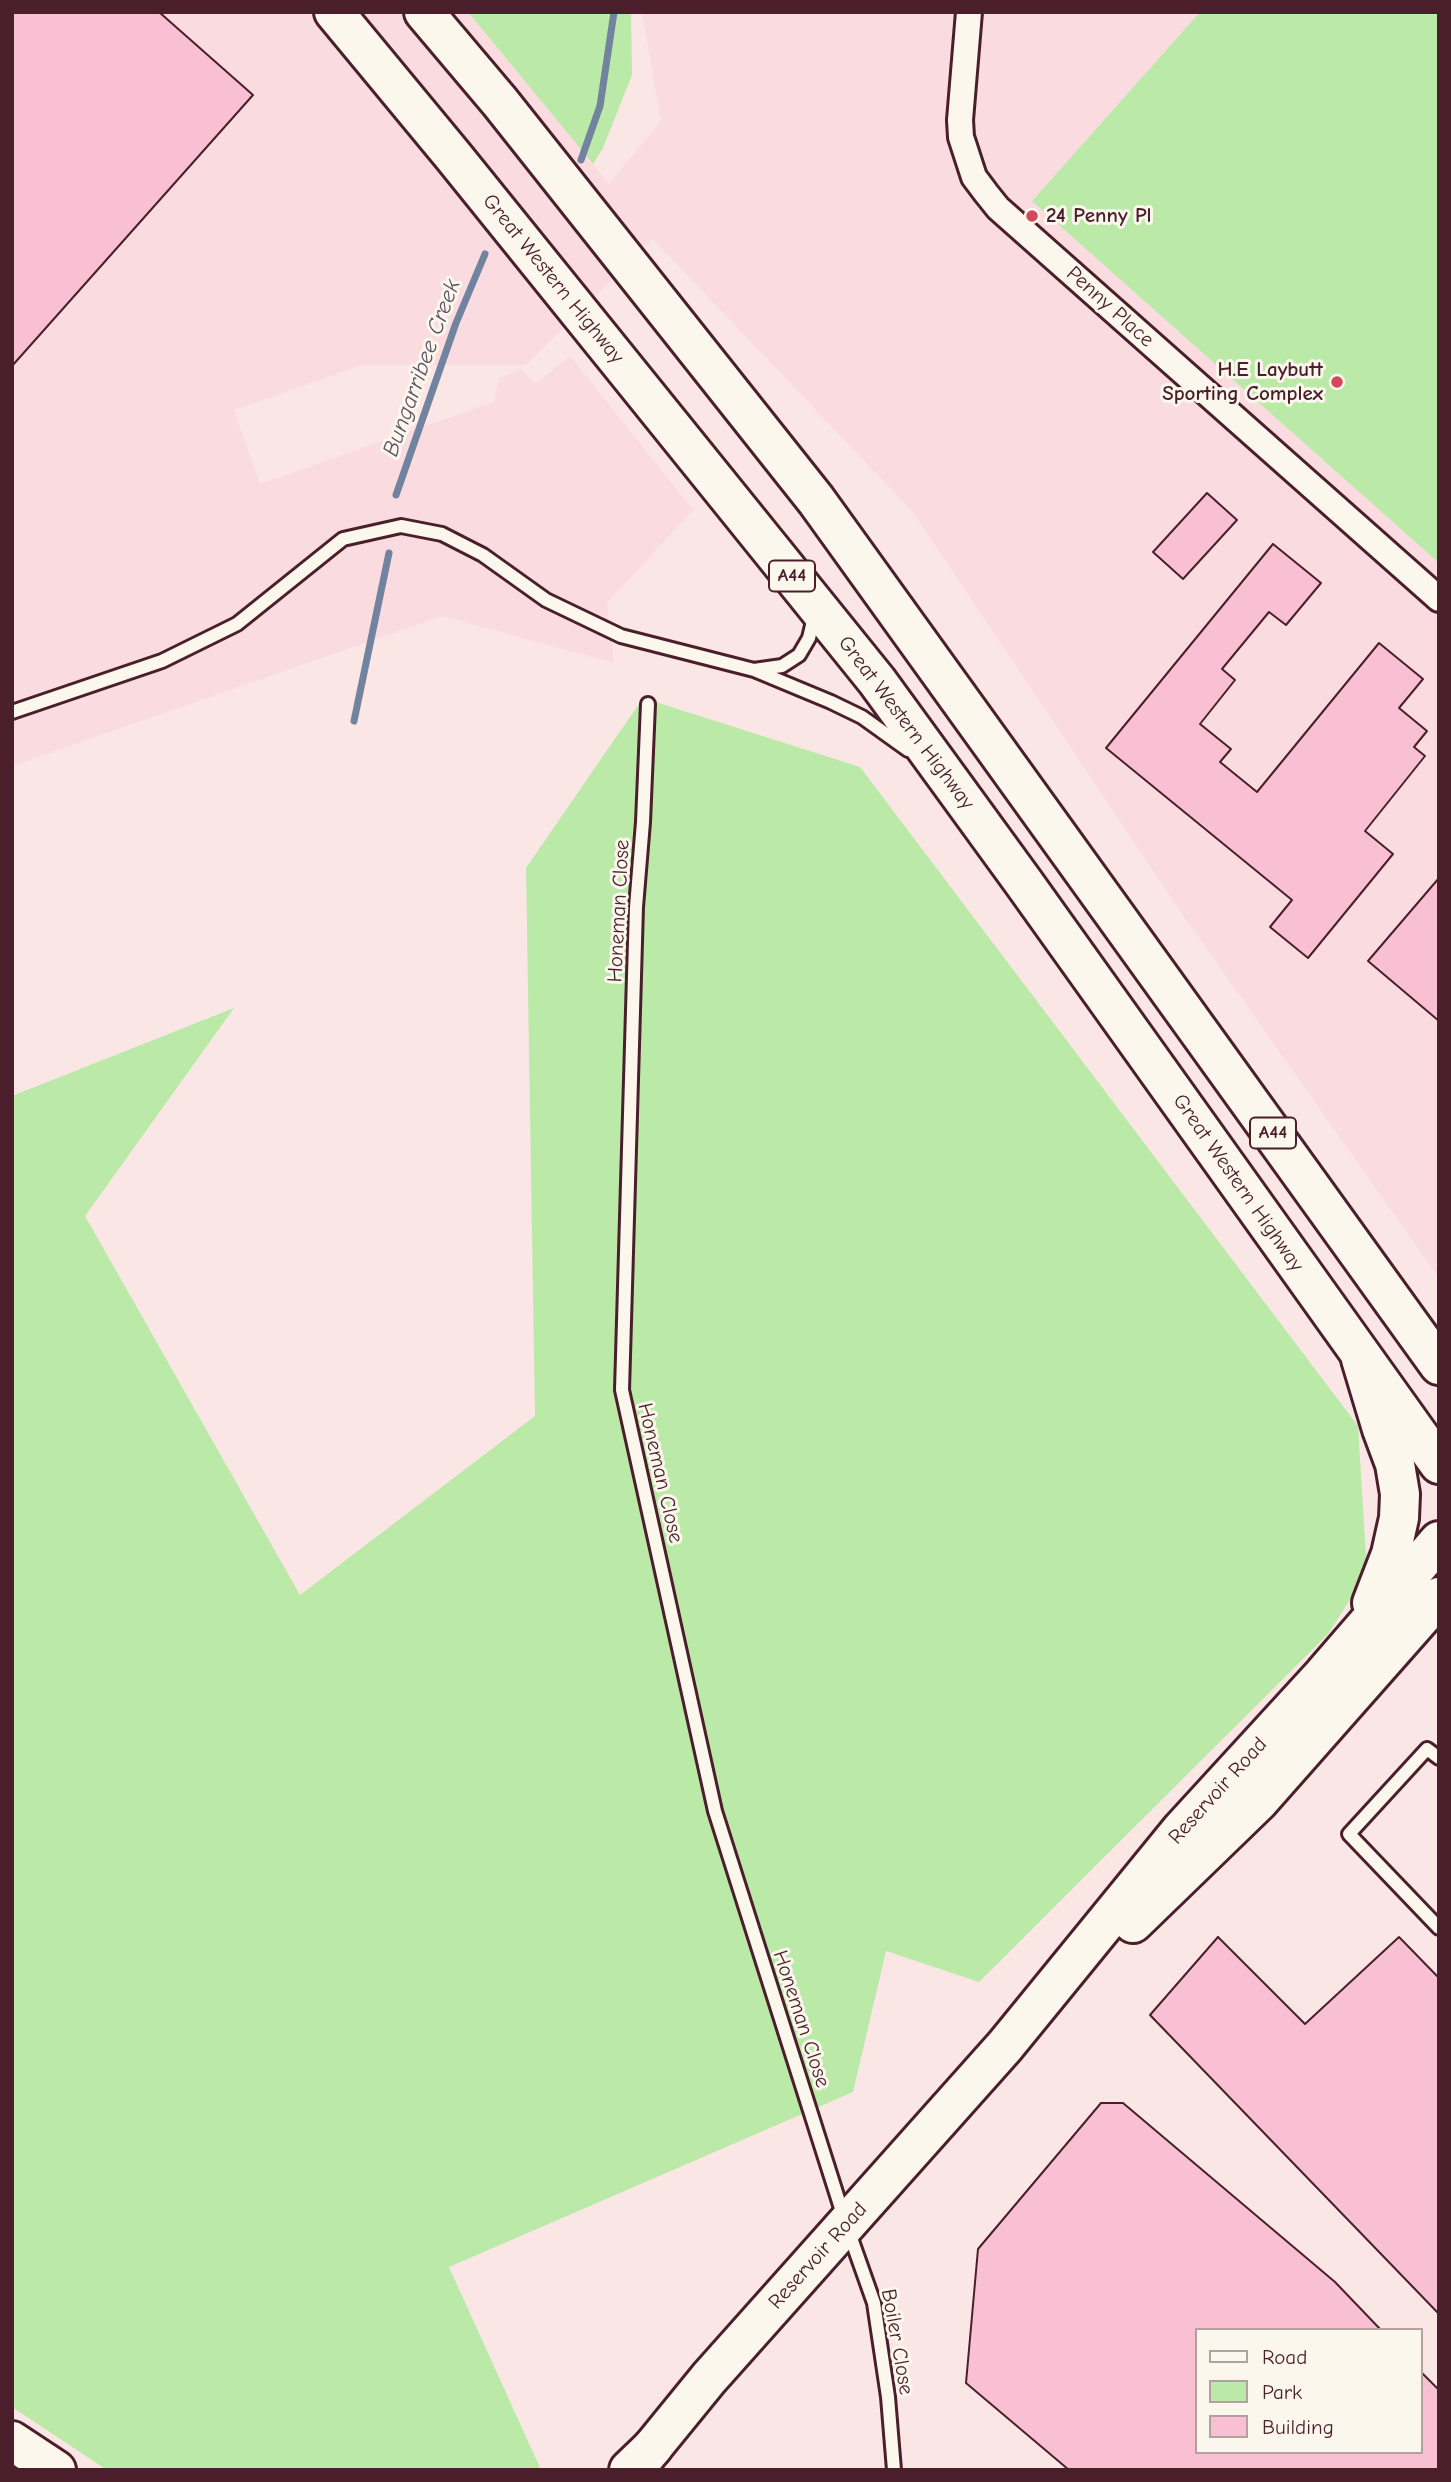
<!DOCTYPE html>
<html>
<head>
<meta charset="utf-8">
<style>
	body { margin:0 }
	#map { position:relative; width:1451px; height:2482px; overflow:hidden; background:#fae6e5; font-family:"Comic Neue",sans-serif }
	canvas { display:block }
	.frame { position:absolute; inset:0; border:14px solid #4a1f2b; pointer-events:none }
	.legend { position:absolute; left:1195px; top:2328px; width:228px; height:126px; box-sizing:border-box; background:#fbf7ec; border:2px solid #b4a19f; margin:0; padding:9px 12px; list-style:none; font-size:21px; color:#4a1f2b }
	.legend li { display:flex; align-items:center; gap:14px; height:35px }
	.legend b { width:35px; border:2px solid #b4a19f }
</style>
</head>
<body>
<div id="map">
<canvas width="1451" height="2482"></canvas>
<div class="frame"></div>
<ul class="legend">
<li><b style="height:9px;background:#fbf7ec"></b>Road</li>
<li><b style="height:19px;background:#bae9a8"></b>Park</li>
<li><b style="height:19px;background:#f9c0d4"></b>Building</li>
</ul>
</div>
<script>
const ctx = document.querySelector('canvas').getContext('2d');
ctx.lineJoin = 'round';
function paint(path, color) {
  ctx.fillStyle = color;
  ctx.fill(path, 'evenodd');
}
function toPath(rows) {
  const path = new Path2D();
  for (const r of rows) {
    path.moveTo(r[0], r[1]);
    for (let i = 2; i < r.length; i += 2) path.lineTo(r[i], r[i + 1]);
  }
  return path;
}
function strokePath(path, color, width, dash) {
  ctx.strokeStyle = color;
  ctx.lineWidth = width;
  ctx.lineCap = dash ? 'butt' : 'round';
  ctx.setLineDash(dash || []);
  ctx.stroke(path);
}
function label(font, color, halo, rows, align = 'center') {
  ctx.font = font + ' "Comic Neue",sans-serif';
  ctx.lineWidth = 6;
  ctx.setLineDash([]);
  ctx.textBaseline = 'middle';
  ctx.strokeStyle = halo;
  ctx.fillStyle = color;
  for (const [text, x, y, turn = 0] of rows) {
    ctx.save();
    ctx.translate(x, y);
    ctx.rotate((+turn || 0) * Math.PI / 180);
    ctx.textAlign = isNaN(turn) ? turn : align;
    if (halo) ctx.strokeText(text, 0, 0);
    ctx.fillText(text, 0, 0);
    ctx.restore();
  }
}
paint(toPath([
	[12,12,468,12,609,184,661,121,642,12,1200,12,1032,201,1439,563,1439,1278,1183,915,912,511,653,239,526,365,362,365,234,410,260,484,494,402,499,379,520,369,536,384,570,356,693,510,607,603,614,663,442,616,12,766]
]), '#fadbe0');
paint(toPath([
	[468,12,631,12,632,75,603,148,593,164],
	[1200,12,1439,12,1439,563,1032,201],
	[643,698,860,767,1358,1426,1367,1573,1328,1634,979,1982,886,1951,853,2092,449,2267,541,2470,107,2470,12,2407,12,1096,234,1008,85,1216,300,1595,535,1416,526,868]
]), '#bae9a8');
strokePath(toPath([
	[581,160,600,106,614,12],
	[396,495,456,323,485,254],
	[354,721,389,553]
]), '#72839f', 7);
const building = toPath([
	[12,12,159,12,253,95,12,366,12,12],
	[1207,493,1237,520,1183,579,1153,552,1207,493],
	[1273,544,1321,583,1286,625,1269,612,1222,669,1235,680,1200,724,1231,749,1220,762,1257,792,1379,643,1423,679,1399,708,1427,731,1414,747,1425,756,1365,831,1393,854,1308,958,1270,927,1292,900,1106,748,1273,544],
	[1439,878,1439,1021,1368,961,1439,878],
	[1218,1937,1305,2024,1399,1937,1439,1978,1439,2314,1150,2015,1218,1937],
	[1101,2103,1123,2103,1335,2282,1381,2330,1197,2330,1197,2452,1421,2452,1421,2372,1439,2390,1439,2470,1069,2470,966,2383,978,2249,1101,2103]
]);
paint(building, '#f9c0d4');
strokePath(building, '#4a1f2b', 2);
const lane = toPath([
	[754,670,782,666,799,655,809,638,814,617],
	[648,704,643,822,636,907,622,1390,715,1811,846,2224,874,2303,888,2397,894,2470],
	[12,712,162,661,237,624,343,539,401,526,442,534,483,555,546,600,621,636,754,670,831,702,862,717,908,750],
	[1439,1758,1427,1749,1349,1834,1439,1928]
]);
const street = toPath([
	[969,12,960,120,961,137,974,177,986,193,998,208,1439,599]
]);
const primary = toPath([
	[1361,1359,1382,1429,1395,1464,1400,1494,1399,1518,1391,1554,1372,1603],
	[1133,1923,1259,1801,1439,1597],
	[634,2470,709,2378,1005,2046,1182,1829,1324,1674,1439,1541]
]);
const highway = toPath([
	[334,12,454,157,877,681,1024,883,1439,1464],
	[424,12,500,102,816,500,1439,1365],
	[12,2441,56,2470],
	[629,2470,653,2447]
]);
strokePath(lane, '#4a1f2b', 18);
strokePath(street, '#4a1f2b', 30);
strokePath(primary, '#4a1f2b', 44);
strokePath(highway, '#4a1f2b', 44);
strokePath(lane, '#fbf7ec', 12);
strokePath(street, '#fbf7ec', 24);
strokePath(primary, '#fbf7ec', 38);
strokePath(highway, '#fbf7ec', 38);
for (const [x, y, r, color] of [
	[1032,216,7,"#d1495b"],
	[1337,382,7,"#d1495b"]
]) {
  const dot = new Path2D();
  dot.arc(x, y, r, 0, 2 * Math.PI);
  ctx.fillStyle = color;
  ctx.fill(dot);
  strokePath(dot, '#fbf7ec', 2.5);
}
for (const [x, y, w] of [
	[792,576,46],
	[1273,1133,46]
]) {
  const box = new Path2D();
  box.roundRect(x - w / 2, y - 15.5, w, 31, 5);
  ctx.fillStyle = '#fbf7ec';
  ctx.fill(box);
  strokePath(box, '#4a1f2b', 2);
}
label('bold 19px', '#4a1f2b', null, [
	["A44",792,576],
	["A44",1273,1133]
]);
label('bold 21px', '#4a1f2b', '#fbf7ec', [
	["24 Penny Pl",1046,216],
	["H.E Laybutt",1323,370,"right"],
	["Sporting Complex",1323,394,"right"]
], 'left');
label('21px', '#4a1f2b', '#fbf7ec', [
	["Great Western Highway",553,279,51],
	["Penny Place",1110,307,42],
	["Great Western Highway",906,723,53],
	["Honeman Close",619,911,-87],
	["Great Western Highway",1238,1183,55],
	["Honeman Close",660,1473,77],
	["Reservoir Road",1218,1791,-48],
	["Honeman Close",801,2019,72],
	["Reservoir Road",818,2256,-48],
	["Boiler Close",897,2342,80]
]);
label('italic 23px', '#5e5165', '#fbf7ec', [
	["Bungarribee Creek",422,368,-70]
]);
</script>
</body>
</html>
